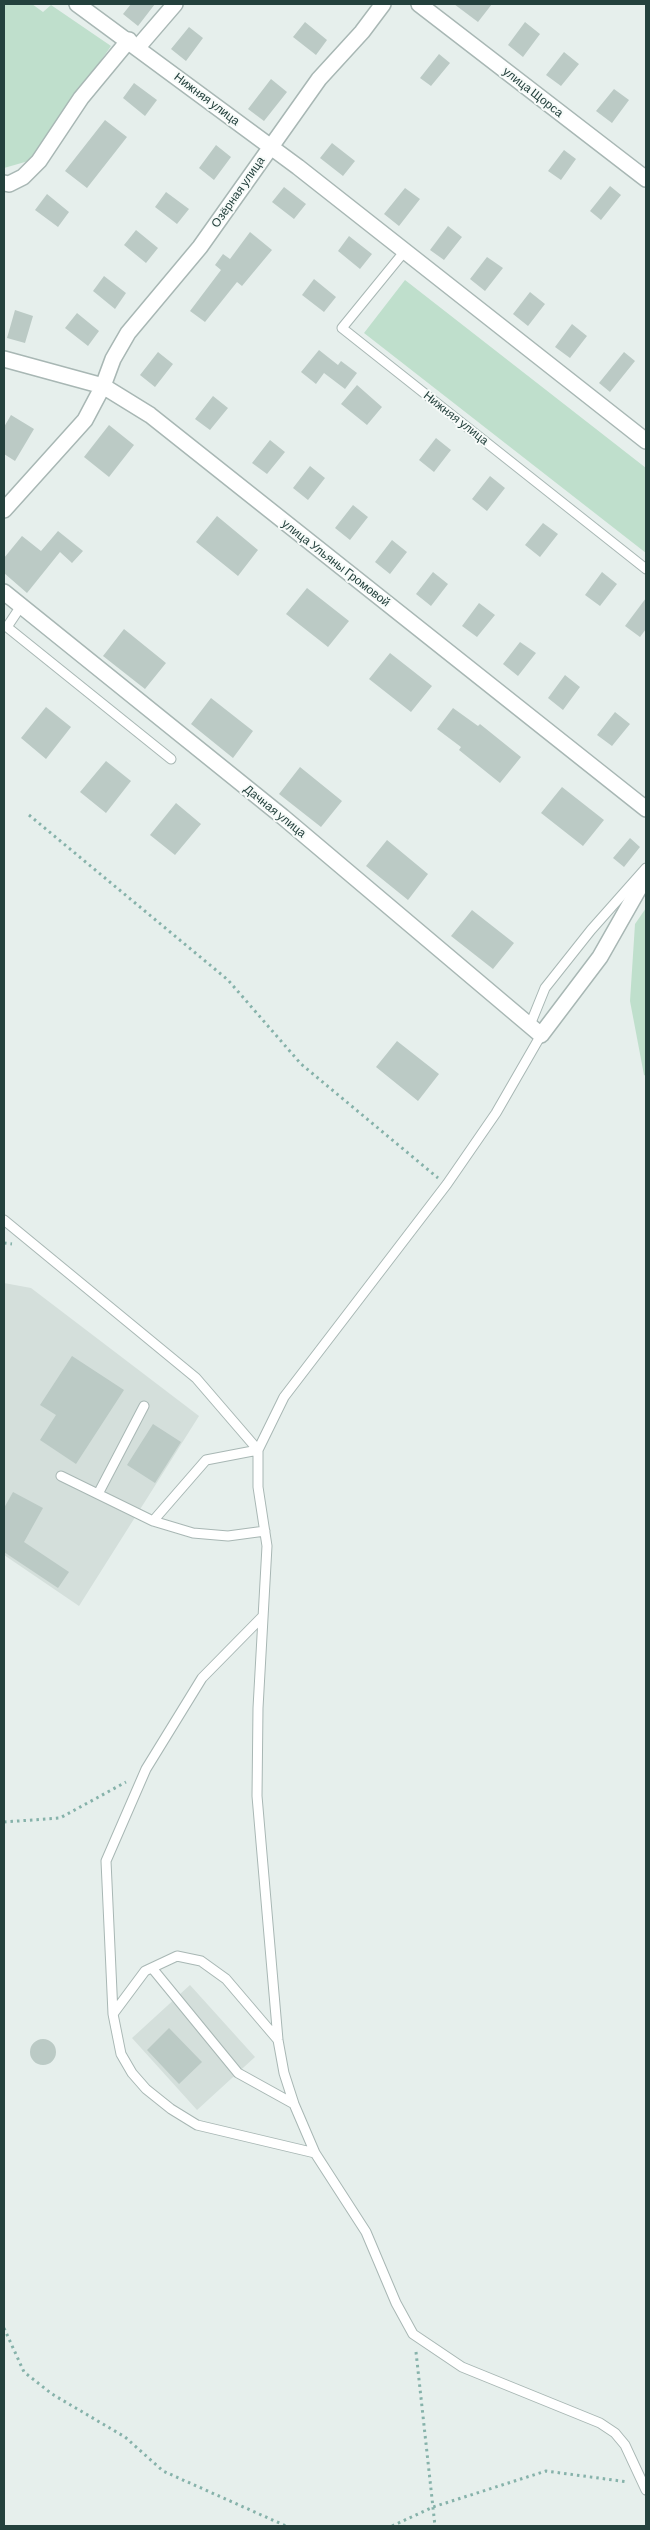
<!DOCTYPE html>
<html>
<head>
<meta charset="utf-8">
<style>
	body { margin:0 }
	#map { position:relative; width:650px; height:2530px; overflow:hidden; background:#e6efec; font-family:Barlow,sans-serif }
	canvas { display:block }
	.frame { position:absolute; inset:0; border:5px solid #24413d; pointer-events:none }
</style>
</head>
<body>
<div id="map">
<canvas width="650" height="2530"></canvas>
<div class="frame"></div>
</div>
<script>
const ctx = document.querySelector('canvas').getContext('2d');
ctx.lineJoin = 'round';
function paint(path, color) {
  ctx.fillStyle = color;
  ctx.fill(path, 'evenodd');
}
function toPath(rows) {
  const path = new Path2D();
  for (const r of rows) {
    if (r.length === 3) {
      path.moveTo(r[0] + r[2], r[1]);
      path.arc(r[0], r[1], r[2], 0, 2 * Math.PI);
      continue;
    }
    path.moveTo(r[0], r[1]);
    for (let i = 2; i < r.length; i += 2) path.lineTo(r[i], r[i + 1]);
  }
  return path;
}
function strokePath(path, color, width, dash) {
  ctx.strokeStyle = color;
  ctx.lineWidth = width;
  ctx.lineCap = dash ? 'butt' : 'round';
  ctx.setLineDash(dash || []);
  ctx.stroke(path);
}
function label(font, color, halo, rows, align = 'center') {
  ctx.font = font + ' Barlow,sans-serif';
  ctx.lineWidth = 4;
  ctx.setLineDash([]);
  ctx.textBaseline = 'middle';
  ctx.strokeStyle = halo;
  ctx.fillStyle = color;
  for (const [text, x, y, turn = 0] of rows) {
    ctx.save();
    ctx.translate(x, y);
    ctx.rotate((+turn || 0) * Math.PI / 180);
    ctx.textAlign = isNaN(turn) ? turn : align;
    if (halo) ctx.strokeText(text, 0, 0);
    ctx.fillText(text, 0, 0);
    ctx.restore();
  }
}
paint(toPath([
	[4,1283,31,1288,199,1416,79,1606,4,1555],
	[190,1985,255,2057,197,2110,132,2038]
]), '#d4dfdb');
paint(toPath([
	[4,4,32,4,43,12,51,5,111,46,32,160,4,168],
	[405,280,646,468,646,553,364,333],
	[646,908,646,1076,644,1075,630,1001,635,924]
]), '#bfdfcc');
paint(toPath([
	[131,4,155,4,138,26,123,14],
	[454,4,492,4,478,22],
	[305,22,327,40,316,55,293,37],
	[525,22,540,34,523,57,508,45],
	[189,27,203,38,186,61,171,49],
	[564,52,579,64,561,86,546,75],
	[439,54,450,63,431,86,420,78],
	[271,79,287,92,264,121,248,109],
	[134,83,157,100,145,116,123,98],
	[614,89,629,100,612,123,596,111],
	[105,120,127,137,87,188,65,171],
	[332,143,355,161,343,176,320,158],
	[216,145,231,157,214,180,199,168],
	[564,150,576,159,561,180,548,171],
	[610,186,621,195,601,220,590,211],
	[284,187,306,204,294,219,272,202],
	[405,188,420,199,399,226,384,214],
	[166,192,189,209,177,224,155,207],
	[47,194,69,212,58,227,35,210],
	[448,226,462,237,444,260,430,250],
	[136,230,158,248,146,263,124,245],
	[250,232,272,250,242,286,237,282,205,322,190,311,221,270,215,265,223,254,230,259],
	[349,236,372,254,360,269,338,251],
	[487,257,503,268,485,291,470,279],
	[104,276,126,293,115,309,93,291],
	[314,279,336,297,324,312,302,295],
	[530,292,545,304,528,326,513,314],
	[15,310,33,316,25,343,7,338],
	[77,313,99,331,88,346,65,328],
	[572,324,587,336,570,358,555,347],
	[319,350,338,365,341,361,357,373,345,389,324,373,316,384,301,372],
	[158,352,173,364,155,387,140,375],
	[624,352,635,361,610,392,599,383],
	[357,385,382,407,367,425,341,404],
	[213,396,228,408,210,430,195,419],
	[11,415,34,429,15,461,4,454,4,427],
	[109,425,134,445,109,477,84,457],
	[436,438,451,450,434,472,419,460],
	[270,440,285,452,267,474,252,463],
	[310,466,325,478,308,500,293,488],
	[490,476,505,488,487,511,472,499],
	[353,505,368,517,350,540,335,528],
	[217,516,258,550,238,576,196,542],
	[543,523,558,534,540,557,525,545],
	[58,531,83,551,72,563,60,552,27,593,4,573,4,558,22,536,41,551],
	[392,540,407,552,390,574,375,562],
	[433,572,448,584,431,606,416,594],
	[602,572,617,584,600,606,585,595],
	[307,588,349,621,328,647,286,614],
	[646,598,646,629,640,637,625,626],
	[479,603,495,615,477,637,462,626],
	[124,629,166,663,145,689,103,656],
	[520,642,536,653,518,676,503,664],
	[390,653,432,686,411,712,369,679],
	[565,675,580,687,563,710,548,698],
	[211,698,253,731,233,758,191,724],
	[46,707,71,727,46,759,21,738],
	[453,708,478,726,480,724,521,757,500,783,459,750,461,747,437,729],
	[615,712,630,724,612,746,597,735],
	[106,761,131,781,106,813,80,792],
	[300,767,342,801,321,827,279,794],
	[562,787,604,820,583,846,541,813],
	[176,803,201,824,175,855,150,835],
	[630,838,640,847,624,867,613,858],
	[387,840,428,874,408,900,366,866],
	[472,910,514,943,493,969,451,936],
	[397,1041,439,1074,418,1101,376,1067],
	[72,1356,124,1390,76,1464,40,1440,56,1415,40,1405],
	[153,1424,181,1442,155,1483,127,1465],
	[13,1492,43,1508,24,1542,69,1572,58,1588,4,1552,4,1508],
	[169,2028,202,2062,179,2084,147,2050],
	[43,2052,13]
]), '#bbcac5');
const lane = toPath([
	[404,252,342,328,646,569],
	[21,606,7,627,171,759],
	[530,1025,545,988,591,930,646,868],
	[541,1035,496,1113,447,1184,284,1397,258,1450,258,1487,267,1546,258,1708,257,1796,278,2040,284,2073,294,2104,315,2153,366,2232,396,2303,413,2334,462,2367,600,2423,615,2433,625,2445,646,2490],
	[4,1220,196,1378,258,1450],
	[61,1476,153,1521,206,1460,258,1450],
	[98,1494,144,1406],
	[153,1521,193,1533,228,1536,265,1531],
	[263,1616,202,1678,146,1769,106,1861,113,2014,121,2054,132,2073,146,2089,171,2109,197,2125,315,2153],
	[152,1968,238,2073,294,2104],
	[113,2014,145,1971,177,1956,201,1961,226,1979,278,2040]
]);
const street = toPath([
	[77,4,298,167,646,441],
	[419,4,646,179],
	[138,47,175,4],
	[4,183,9,184,23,177,39,161,81,98,129,40],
	[4,359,103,386,150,415,646,809],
	[4,510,85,420,103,386,113,359,128,333,200,247,319,79,362,32,383,4],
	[4,592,283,817,541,1035,600,957,646,876]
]);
strokePath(lane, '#a8b7b4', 11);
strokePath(street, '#a8b7b4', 18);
strokePath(toPath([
	[29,815,228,980,301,1064,438,1178],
	[4,1243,12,1244],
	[4,1822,60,1818,126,1782],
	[4,2328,24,2372,52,2394,125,2437,163,2471,286,2526],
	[416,2352,435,2526],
	[392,2526,433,2507,546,2471,628,2482]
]), '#86b2aa', 3, [2.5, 4]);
strokePath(lane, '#fff', 9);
strokePath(street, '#fff', 15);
label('12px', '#24413d', '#f7fbf9', [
	["улица Щорса",533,92,38],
	["Нижняя улица",207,99,37],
	["Озёрная улица",238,192,-55],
	["Нижняя улица",456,418,38],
	["улица Ульяны Громовой",336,563,38],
	["Дачная улица",275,811,39]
]);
</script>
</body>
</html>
